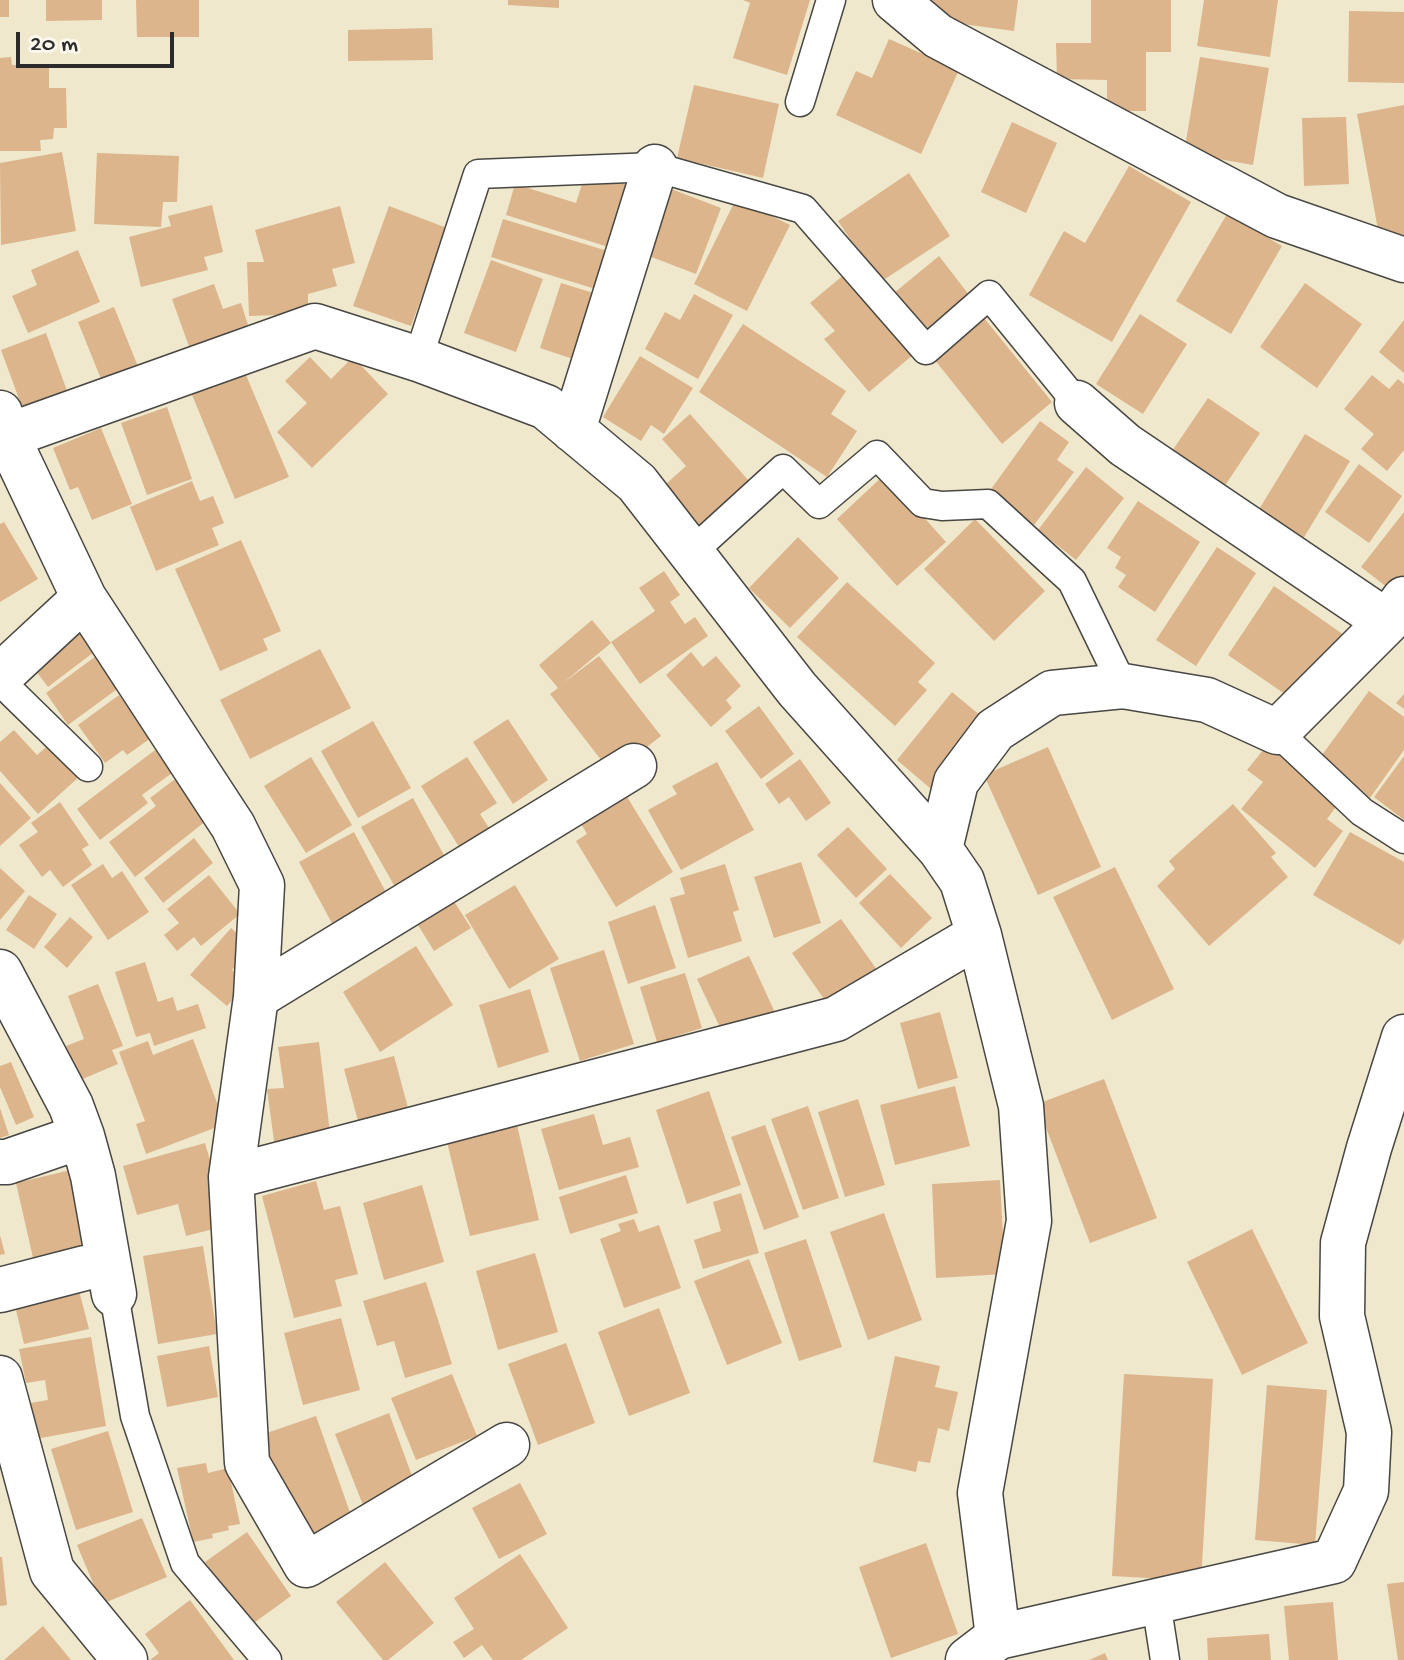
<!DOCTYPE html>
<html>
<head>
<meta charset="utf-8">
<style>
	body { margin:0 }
	#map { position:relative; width:1404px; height:1660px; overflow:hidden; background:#efe8cd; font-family:"Gochi Hand",sans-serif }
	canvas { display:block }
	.scale { position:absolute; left:16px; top:32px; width:158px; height:36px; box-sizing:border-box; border:4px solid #2b2b2b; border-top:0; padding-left:10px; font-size:24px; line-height:28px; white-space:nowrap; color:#2b2b2b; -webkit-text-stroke:6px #fbf7ec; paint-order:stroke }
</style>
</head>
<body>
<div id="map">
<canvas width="1404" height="1660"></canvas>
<div class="scale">20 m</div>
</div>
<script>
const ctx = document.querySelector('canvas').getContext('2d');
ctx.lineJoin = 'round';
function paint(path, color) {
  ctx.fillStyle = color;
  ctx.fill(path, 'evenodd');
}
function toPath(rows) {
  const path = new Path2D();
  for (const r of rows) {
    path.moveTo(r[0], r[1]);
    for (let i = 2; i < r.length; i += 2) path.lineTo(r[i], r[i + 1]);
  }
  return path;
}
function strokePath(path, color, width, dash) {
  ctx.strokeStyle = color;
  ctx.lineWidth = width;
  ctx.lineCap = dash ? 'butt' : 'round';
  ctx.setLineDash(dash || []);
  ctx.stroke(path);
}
paint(toPath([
	[0,0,9,0,9,17,0,17],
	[46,0,102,0,102,20,46,21],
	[136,0,199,0,199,37,137,37],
	[508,0,559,0,559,8,508,5],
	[743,0,810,0,787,75,733,58,750,3],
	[922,0,1018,0,1014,31,948,22,949,14,920,11],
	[1091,0,1171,0,1171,52,1146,52,1146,111,1107,111,1107,80,1057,79,1056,43,1091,43],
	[1204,0,1278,0,1270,57,1197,46],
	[1349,11,1404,12,1404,83,1348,82],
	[432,28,433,60,348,61,348,30],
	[889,39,959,70,921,154,836,115,856,71,872,78],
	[11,57,12,65,49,64,49,88,66,88,67,128,54,128,53,139,40,140,41,151,0,151,0,58],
	[1200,57,1269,68,1253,165,1184,153],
	[694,85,779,104,763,178,677,158],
	[1404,105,1404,236,1380,241,1357,114],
	[1346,117,1349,184,1304,186,1302,118],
	[1012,122,1057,143,1026,213,981,192],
	[62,152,76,231,1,245,0,163],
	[97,153,179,156,177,202,163,202,161,227,94,224],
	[1129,166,1191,202,1112,342,1029,295,1064,231,1085,243],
	[586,172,634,187,615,249,506,215,515,184,576,203],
	[909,173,950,236,879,283,838,221],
	[666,187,721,208,696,274,641,253],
	[736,199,790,225,747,311,694,284],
	[212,205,223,252,204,257,208,270,141,287,129,237,171,226,168,216],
	[340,206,355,263,332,269,337,286,308,294,308,314,249,316,247,262,264,262,255,230],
	[389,206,447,228,411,326,353,306],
	[1227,214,1282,246,1231,334,1176,301],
	[503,219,614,253,602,291,491,257],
	[78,250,100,302,28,333,12,296,37,285,31,270],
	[939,256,973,300,930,336,894,293],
	[491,260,543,279,516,352,464,333],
	[846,273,914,354,869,392,824,339,835,331,810,303],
	[561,283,603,296,582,362,540,348],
	[1305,283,1362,324,1317,388,1260,347],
	[214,284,223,309,241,303,248,325,231,331,233,337,191,352,172,299],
	[694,294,733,315,698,379,645,349,665,312,680,320],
	[114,307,141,374,105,389,78,322],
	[980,313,1052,402,1002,444,930,354],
	[1140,314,1187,344,1143,414,1096,384],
	[1404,320,1404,373,1379,352],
	[743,324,846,391,831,414,857,431,827,477,699,392],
	[46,333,70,399,25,415,1,350],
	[640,356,693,388,664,434,651,425,641,441,603,417],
	[310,357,331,379,353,357,388,394,312,468,277,432,307,403,285,381],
	[243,368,289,477,235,499,190,390],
	[1372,375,1389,389,1398,379,1404,384,1404,450,1387,471,1361,449,1374,434,1344,409],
	[1208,398,1260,433,1222,490,1170,454],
	[167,407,192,479,147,495,121,423],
	[690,414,749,481,692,533,657,492,686,466,662,439],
	[1040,421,1069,442,1057,460,1074,472,1034,525,989,492],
	[101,428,132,504,92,520,78,487,70,490,53,448],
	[1305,434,1350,461,1303,539,1258,511],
	[1359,464,1402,496,1369,543,1325,512],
	[1086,467,1124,498,1076,560,1038,530],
	[885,474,946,542,897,586,837,519],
	[192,481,200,501,213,496,224,523,212,528,219,545,156,571,130,507],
	[1138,501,1200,542,1155,612,1118,587,1126,575,1115,568,1121,557,1107,548],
	[1404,512,1404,585,1397,595,1361,567],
	[975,519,1045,591,994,641,924,569],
	[4,522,38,579,0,602,0,524],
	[798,537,839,578,790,628,749,588],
	[241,540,281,631,263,639,268,650,220,671,175,569],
	[1217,547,1256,573,1196,666,1156,640],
	[664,571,680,595,670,602,685,624,695,617,708,636,640,684,611,642,655,611,639,588],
	[847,582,935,663,918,682,927,690,895,726,797,637],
	[1274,586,1344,635,1298,703,1228,655],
	[592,620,611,643,563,683,599,656,661,736,612,774,550,694,558,688,539,665],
	[84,629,98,649,48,687,33,667],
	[320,649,351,708,250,759,220,700],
	[691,652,703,667,716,656,741,686,726,700,732,708,711,727,666,675],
	[96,656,120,687,68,725,46,693],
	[1369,691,1404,717,1404,750,1370,798,1319,759],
	[952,692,987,721,931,789,897,760],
	[1404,694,1404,709,1396,703],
	[119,695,151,738,127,755,123,750,105,763,78,725],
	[759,706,794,754,761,779,725,731],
	[508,719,548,780,513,804,473,742],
	[373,721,411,788,358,818,321,751],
	[14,730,37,755,52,742,81,775,38,814,0,771,0,742],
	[1271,740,1343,797,1327,819,1343,831,1315,868,1241,809,1263,782,1247,770],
	[1048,747,1101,867,1038,895,984,775],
	[155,750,172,773,142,795,148,803,100,840,77,809],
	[1404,756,1404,820,1374,797],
	[311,757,352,825,306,853,264,786],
	[467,757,497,803,480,814,491,831,461,850,421,786],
	[800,759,831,803,806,821,789,797,779,804,765,784],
	[717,762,754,830,681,870,648,810,677,794,672,786],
	[179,776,211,817,135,877,109,842,156,806,150,798],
	[0,783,31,818,0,846],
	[621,787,673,872,616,907,576,841,587,834,576,815],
	[413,798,446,859,395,887,361,827],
	[60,802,89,845,82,849,92,865,63,887,50,870,42,877,19,845,38,832,31,823],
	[1233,804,1276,853,1271,857,1288,877,1209,946,1157,886,1175,869,1169,861],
	[848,827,887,869,856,898,817,855],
	[354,832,389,898,334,927,299,862],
	[1350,832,1404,862,1404,938,1400,945,1313,895],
	[194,838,213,863,163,903,144,878],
	[801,862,821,923,774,938,754,877],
	[103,864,112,878,122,871,149,912,108,940,71,885],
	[725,864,739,910,733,912,742,941,688,958,670,898,685,894,680,878],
	[1115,867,1174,989,1112,1020,1053,897],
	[0,868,25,891,0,920],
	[890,874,932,918,901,948,859,903],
	[209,875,240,914,201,946,194,937,177,951,164,935,179,923,167,909],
	[515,885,559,959,509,989,465,915],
	[29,895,57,914,34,949,6,930],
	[450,895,471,928,434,951,413,917],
	[655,905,676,968,628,984,608,922],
	[70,917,93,937,67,968,44,947],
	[841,919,882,977,833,1012,792,953],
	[231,928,252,947,232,970,247,983,227,1006,190,975],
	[416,946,453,1005,380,1052,343,992],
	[604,950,634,1044,580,1061,550,968],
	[749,956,777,1017,726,1040,697,979],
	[145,962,158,1002,173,997,177,1011,198,1004,206,1028,154,1046,150,1033,136,1037,115,972],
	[685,973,702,1028,657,1042,640,987],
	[98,984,123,1046,112,1050,118,1064,80,1080,66,1046,84,1039,68,996],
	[530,989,549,1052,498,1068,479,1005],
	[940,1012,958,1078,918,1089,900,1023],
	[193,1039,225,1124,146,1154,136,1124,145,1121,119,1052,148,1041,153,1055],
	[319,1042,331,1141,275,1148,267,1089,284,1088,278,1047],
	[394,1056,411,1119,361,1132,344,1069],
	[11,1062,34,1117,16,1125,0,1087,0,1066],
	[1104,1079,1157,1218,1090,1243,1037,1104],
	[955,1086,970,1146,895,1165,880,1105],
	[709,1091,741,1185,687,1204,656,1110],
	[858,1099,885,1185,845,1197,818,1112],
	[808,1106,839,1198,803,1210,771,1119],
	[0,1108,9,1135,0,1138],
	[594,1114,603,1145,630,1137,639,1167,559,1190,541,1129],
	[517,1125,539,1220,470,1236,447,1142],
	[765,1125,799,1217,764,1230,731,1137],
	[205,1143,229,1225,186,1236,178,1204,137,1215,123,1166],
	[75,1169,95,1256,36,1271,16,1183],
	[626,1175,638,1213,570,1234,559,1197],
	[1000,1180,1005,1274,936,1278,932,1184],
	[316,1181,324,1210,340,1206,358,1274,335,1280,342,1306,294,1318,262,1196],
	[422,1185,444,1262,384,1280,363,1203],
	[741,1193,759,1253,703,1269,694,1240,721,1231,713,1202],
	[884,1213,922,1320,868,1340,830,1232],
	[634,1219,639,1232,659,1225,681,1288,624,1308,600,1239,621,1231,618,1224],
	[1252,1229,1308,1343,1242,1375,1187,1262],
	[0,1235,5,1254,0,1255],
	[806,1239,842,1347,799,1361,764,1253],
	[203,1246,217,1334,158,1344,143,1256],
	[535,1253,558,1332,498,1350,476,1271],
	[749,1259,782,1343,727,1365,694,1281],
	[76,1279,89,1329,24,1344,12,1293],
	[426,1282,452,1364,405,1378,394,1341,377,1346,363,1301],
	[659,1308,690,1393,629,1416,598,1332],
	[341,1318,360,1390,303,1405,284,1333],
	[91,1337,106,1426,30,1440,24,1404,48,1400,45,1380,26,1383,19,1349],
	[566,1343,595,1423,538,1445,508,1364],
	[209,1346,218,1397,167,1407,157,1356],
	[895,1356,940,1366,935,1387,958,1392,949,1431,938,1428,930,1463,918,1461,916,1472,873,1462],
	[452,1374,477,1436,416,1460,391,1398],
	[1124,1374,1213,1379,1201,1581,1112,1576],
	[1267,1385,1327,1390,1315,1545,1255,1540],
	[389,1413,415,1484,363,1505,335,1434],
	[316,1416,353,1521,307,1538,285,1504,261,1435],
	[108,1431,133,1512,76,1530,51,1449],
	[206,1463,208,1473,228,1468,240,1524,228,1526,229,1530,212,1534,213,1538,193,1542,177,1468],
	[520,1483,547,1534,499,1559,472,1508],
	[142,1518,167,1577,102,1604,77,1545],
	[247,1532,291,1596,251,1625,205,1562],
	[926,1543,958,1634,891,1658,859,1567],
	[520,1554,568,1628,521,1660,493,1660,482,1645,464,1658,453,1642,474,1629,454,1598],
	[0,1557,2,1557,7,1605,0,1606],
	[385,1562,434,1623,388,1660,383,1660,336,1602],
	[1404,1582,1404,1660,1398,1660,1387,1584],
	[190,1600,234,1660,150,1660,159,1653,145,1634],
	[1333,1602,1338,1660,1289,1660,1284,1606],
	[43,1626,71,1660,4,1660],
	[1269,1634,1271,1660,1208,1660,1207,1638],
	[1105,1653,1108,1660,1089,1660]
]), '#dcb58c');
const lane = toPath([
	[800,102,831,0],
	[418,359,478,174,655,167,803,209,926,350,989,295,1077,403],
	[692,552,783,469,819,504,877,455,923,503,942,506,988,504,1072,581,1123,686],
	[0,681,88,767],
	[1277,732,1362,812,1404,839],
	[114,1294,135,1416,185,1563,267,1660],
	[1156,1602,1165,1660]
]);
const street = toPath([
	[895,0,938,36,1277,216,1404,260],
	[1077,403,1125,445,1387,622],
	[0,413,7,436,84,598,233,826,262,885,256,997,231,1177,247,1463,306,1565,507,1445],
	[573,430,655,167],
	[7,436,315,326,418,359,546,407,637,483,797,689,940,849,962,881,979,935,1021,1106,1029,1221,980,1493,998,1637],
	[0,676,84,598],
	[940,849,956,782,995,730,1052,693,1123,686,1207,700,1277,732,1387,622,1404,599],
	[0,972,71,1106,82,1136,93,1176,114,1294],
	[256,997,634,766],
	[0,1162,7,1162,82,1136],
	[231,1177,836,1019,979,935],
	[0,1290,85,1268],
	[0,1378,52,1571,125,1660],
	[968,1660,998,1637,1334,1561,1366,1491,1369,1432,1342,1316,1343,1243,1369,1148,1404,1037]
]);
strokePath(lane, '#484743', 31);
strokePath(street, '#484743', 47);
strokePath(lane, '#fff', 28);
strokePath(street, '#fff', 44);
</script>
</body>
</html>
